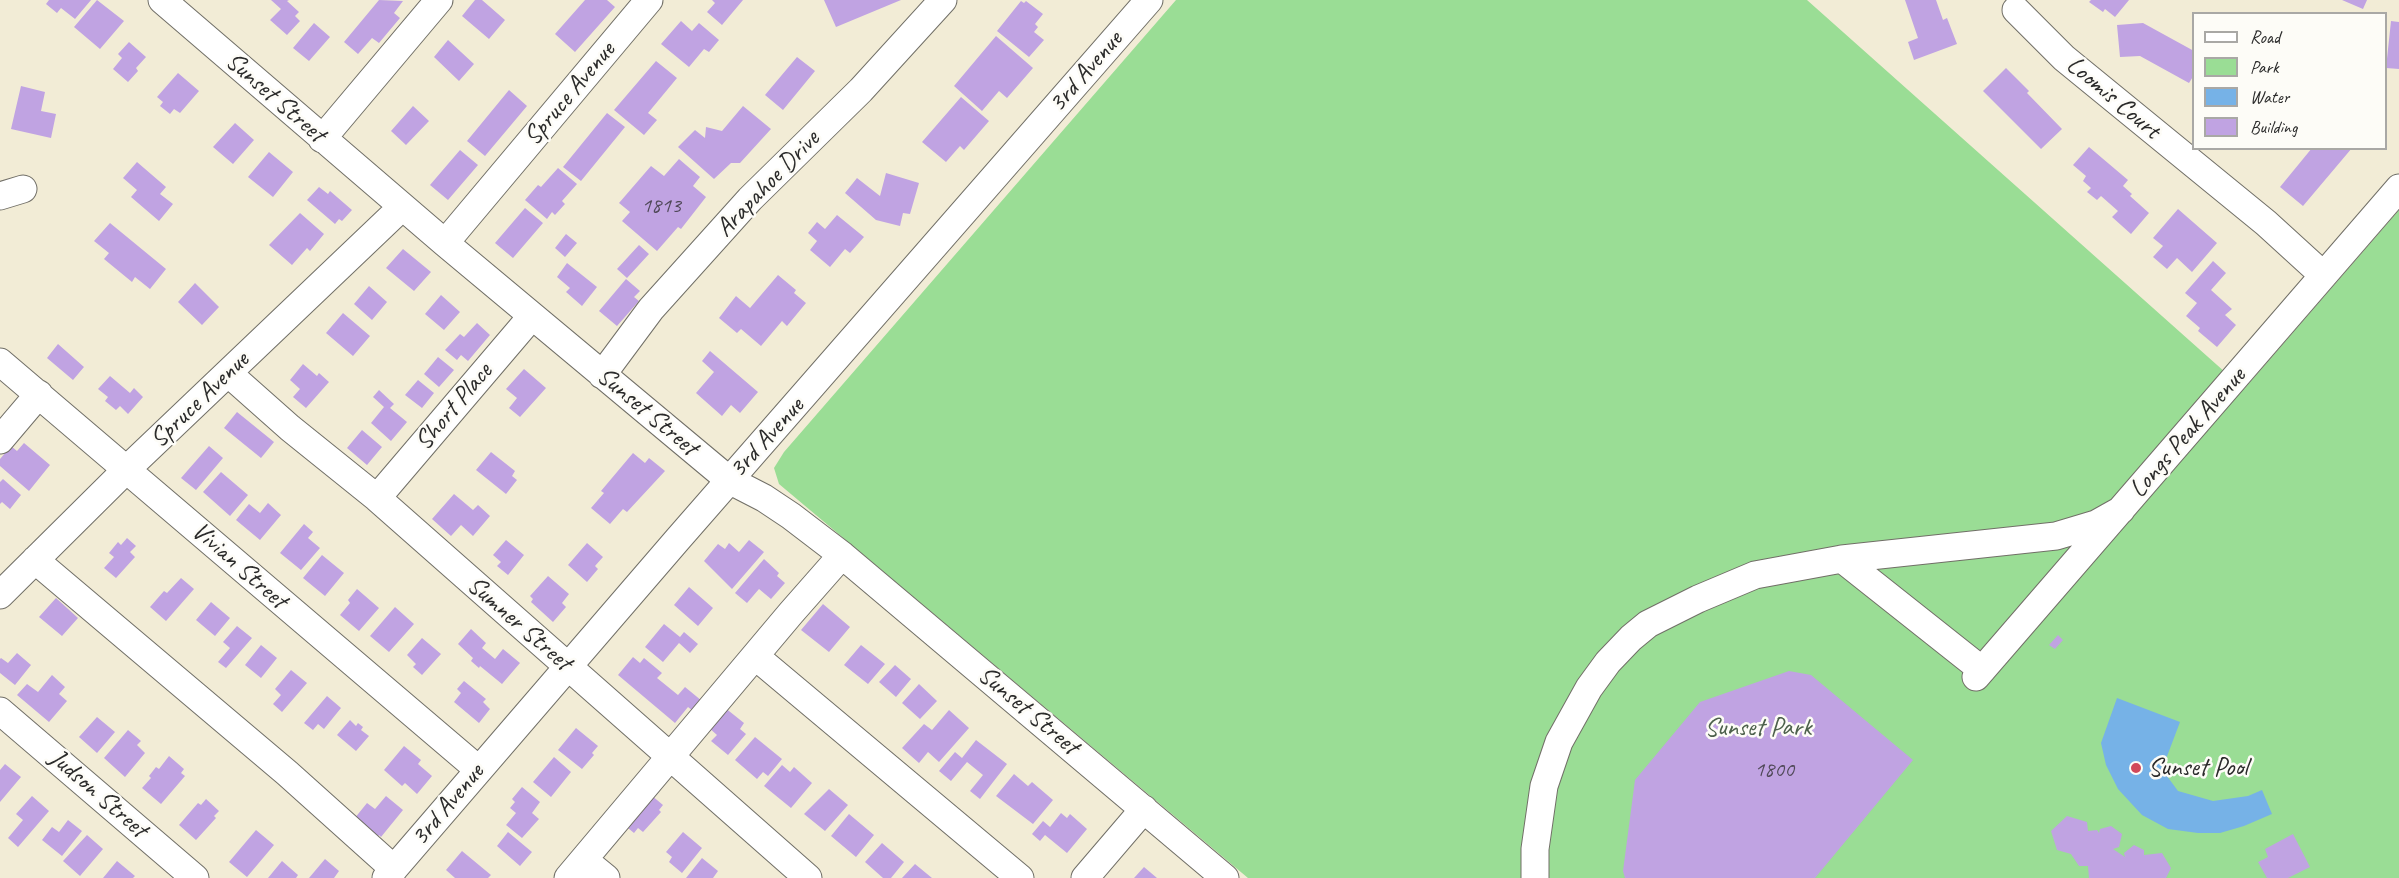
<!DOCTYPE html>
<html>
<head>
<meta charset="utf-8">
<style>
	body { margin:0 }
	#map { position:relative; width:2399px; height:878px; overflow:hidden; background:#f2ecd6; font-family:Caveat,sans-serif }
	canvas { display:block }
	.legend { position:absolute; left:2192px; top:12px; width:195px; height:138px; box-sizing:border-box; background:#fdfcf7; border:2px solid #a9a8a5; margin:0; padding:8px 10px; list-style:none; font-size:18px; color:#2b2b2b }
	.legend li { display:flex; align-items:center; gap:12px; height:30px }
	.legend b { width:30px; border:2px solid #a9a8a5 }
</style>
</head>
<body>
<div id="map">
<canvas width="2399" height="878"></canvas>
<ul class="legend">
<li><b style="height:8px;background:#fff"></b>Road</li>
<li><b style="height:16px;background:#9add95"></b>Park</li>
<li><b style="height:16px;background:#76b2e7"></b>Water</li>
<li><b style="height:16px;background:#c0a3e2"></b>Building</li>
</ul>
</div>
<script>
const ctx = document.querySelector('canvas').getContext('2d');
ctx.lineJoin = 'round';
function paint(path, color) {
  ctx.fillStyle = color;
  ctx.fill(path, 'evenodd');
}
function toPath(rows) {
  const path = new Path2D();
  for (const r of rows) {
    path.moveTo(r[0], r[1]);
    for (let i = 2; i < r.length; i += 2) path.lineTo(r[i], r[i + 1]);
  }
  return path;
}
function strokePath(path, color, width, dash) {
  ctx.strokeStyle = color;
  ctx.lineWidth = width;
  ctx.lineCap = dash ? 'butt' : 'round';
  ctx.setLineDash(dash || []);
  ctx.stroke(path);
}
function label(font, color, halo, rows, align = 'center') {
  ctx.font = font + ' Caveat,sans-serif';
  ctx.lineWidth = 5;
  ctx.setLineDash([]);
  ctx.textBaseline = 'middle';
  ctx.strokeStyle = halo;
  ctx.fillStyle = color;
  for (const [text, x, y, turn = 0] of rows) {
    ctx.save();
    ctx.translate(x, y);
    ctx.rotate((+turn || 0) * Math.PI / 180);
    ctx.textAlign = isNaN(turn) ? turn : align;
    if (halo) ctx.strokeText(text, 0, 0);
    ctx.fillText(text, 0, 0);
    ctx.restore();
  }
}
paint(toPath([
	[1176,0,1807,0,2244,389,2399,210,2399,878,1248,878,779,484,774,468,784,452]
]), '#9add95');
paint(toPath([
	[2117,698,2180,722,2166,759,2164,772,2178,791,2213,801,2248,796,2262,790,2272,814,2244,826,2220,833,2198,833,2168,829,2142,815,2118,789,2106,765,2101,743]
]), '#76b2e7');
paint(toPath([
	[49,0,91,0,75,19,61,8,57,13,46,4],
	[97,0,124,21,100,49,74,27],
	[271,0,289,0,287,1,299,12,295,16,300,21,287,35,270,20,281,9],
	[379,0,403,1,394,13,400,18,379,43,372,38,358,54,344,42],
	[475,0,482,0,505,20,489,39,462,16],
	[585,0,607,0,615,7,575,52,555,34],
	[712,0,743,0,722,25,707,12,715,3],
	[824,0,901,0,836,27],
	[1905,0,1936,0,1943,20,1947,18,1957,44,1914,60,1908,42,1918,38],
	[2091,0,2129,0,2115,17,2105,9,2103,12,2089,2],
	[2342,0,2367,0,2363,9],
	[1021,1,1024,3,1026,1,1043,14,1035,24,1038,27,1034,32,1044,40,1029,57,997,31],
	[681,21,692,31,699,23,719,40,709,52,704,49,689,67,661,44],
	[2391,21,2399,22,2399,69,2386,68],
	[314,23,330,37,309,61,293,48],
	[2143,23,2194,51,2194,75,2189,83,2140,56,2120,57,2117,25],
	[996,36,1033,68,1007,98,999,91,982,111,954,86],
	[448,40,474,64,459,81,434,57],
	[129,42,146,57,136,68,138,71,128,82,113,69,122,58,118,54],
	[797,57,815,71,783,110,765,95],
	[656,61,677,78,648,113,657,120,644,135,614,110],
	[2006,68,2029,91,2027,93,2062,129,2041,149,1983,91],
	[178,73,199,91,180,113,174,109,170,114,160,106,163,102,157,97],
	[21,86,45,92,41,111,56,114,51,138,11,129],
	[509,90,527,106,485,156,467,141],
	[961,97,989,121,964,150,960,146,946,162,922,142],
	[413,106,429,121,406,145,391,131],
	[743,106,771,129,740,163,731,163,714,179,678,147,695,130,705,138,706,127,722,131],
	[607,113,625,127,581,181,563,167],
	[235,123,254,140,233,164,213,147],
	[2089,147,2128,180,2123,186,2132,194,2130,196,2149,213,2131,234,2112,217,2118,211,2101,196,2097,200,2087,192,2091,188,2083,181,2086,176,2073,165],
	[2312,148,2352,148,2303,206,2280,187],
	[460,150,478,165,448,200,430,185],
	[269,152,293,172,273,197,248,177],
	[679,159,700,177,693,186,706,197,681,229,678,227,657,251,622,221,630,212,619,203,651,166,664,176],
	[137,162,166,187,160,194,173,204,159,221,131,197,137,190,123,178],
	[558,168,577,184,562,201,565,204,555,215,552,212,547,219,525,200,538,185,541,187],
	[886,173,919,183,910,214,903,213,900,226,876,220,845,193,857,178,880,196],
	[319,187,328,194,330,191,352,210,342,221,339,219,335,224,307,200],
	[525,208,543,223,513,258,495,243],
	[2178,209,2217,243,2192,272,2177,258,2167,269,2153,257,2163,246,2153,238],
	[300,213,324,234,310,251,307,248,292,265,269,245],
	[837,215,864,237,850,253,845,249,830,267,810,250,817,241,808,233,817,222,825,229],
	[110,223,166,269,150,289,135,277,132,282,104,259,109,253,94,241],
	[566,234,577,243,565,257,555,248],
	[639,245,649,254,627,278,617,269],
	[403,249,431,272,414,291,386,268],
	[2213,261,2226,273,2211,290,2232,309,2225,315,2236,325,2217,347,2198,331,2200,328,2186,316,2197,303,2185,293],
	[567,263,597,287,582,306,566,292,570,288,557,277],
	[778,275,796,290,794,293,806,303,787,326,782,321,761,346,741,329,737,333,719,318,736,296,750,308],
	[626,279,640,291,634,297,639,301,617,326,599,311],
	[195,283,219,307,202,325,178,302],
	[369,286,387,302,372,320,354,304],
	[441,295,460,312,444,330,425,314],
	[343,313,370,336,353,356,326,333],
	[477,323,490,335,468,361,461,355,457,360,445,350,460,334,464,337],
	[58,344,84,367,73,380,47,358],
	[710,351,758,392,740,413,731,405,722,416,696,393,714,372,702,361],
	[438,357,454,370,439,387,424,374],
	[303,364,317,376,319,373,329,382,306,408,293,397,300,389,290,380],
	[524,369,546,388,520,417,509,408,517,398,506,389],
	[110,376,130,393,134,388,143,397,128,414,120,406,116,410,105,401,108,397,98,389],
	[418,380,434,393,422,408,405,395],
	[379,390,394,404,390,408,407,422,391,441,371,423,384,407,373,397],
	[237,412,274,442,261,458,224,428],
	[362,430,382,447,367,465,347,448],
	[24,443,50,465,29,491,0,466,0,459,11,446,17,451],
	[209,446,223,458,196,490,181,478],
	[491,452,515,471,512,476,517,480,506,494,476,470],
	[633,453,645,463,649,458,665,471,627,512,623,509,610,524,591,508,604,493,601,491],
	[221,472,248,495,230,516,203,492],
	[3,479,21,495,10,509,2,502,0,504,0,482],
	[454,494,473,510,478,505,490,516,473,536,461,525,451,536,432,519],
	[268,503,281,515,260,540,236,520,249,504,260,513],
	[304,524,313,532,308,538,320,548,301,570,280,553],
	[127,538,136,546,130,552,135,557,116,578,104,568,114,557,109,553,118,542,121,545],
	[506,540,524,555,508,575,497,566,501,562,493,555],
	[749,540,764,552,732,589,704,561,718,544,725,549,729,543,739,552],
	[587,543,603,557,595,566,598,569,587,582,568,565],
	[322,555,344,573,325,596,303,578],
	[764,559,779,573,777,576,785,583,771,599,759,589,747,603,735,593],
	[548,576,569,594,562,603,566,607,553,622,531,602,533,599,530,596],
	[181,578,194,589,166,621,150,607,164,591,167,593],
	[689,587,713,608,698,626,674,605],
	[357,589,379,608,359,631,340,615,350,603,348,600],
	[56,598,78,618,62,636,39,617],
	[211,602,230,618,215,636,196,620],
	[823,604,850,627,829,652,801,630],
	[395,607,414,624,389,652,370,636],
	[664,624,680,637,684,632,698,644,690,653,679,643,663,662,645,647],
	[237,626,252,638,226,668,218,662,230,648,223,642],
	[471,629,486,643,482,648,495,659,503,649,520,663,502,684,480,666,479,668,471,661,473,658,458,644],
	[2058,635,2063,640,2055,649,2049,645],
	[422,638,441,654,422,675,413,667,416,664,407,655],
	[261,645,277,658,261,678,245,665],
	[861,645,885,664,868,684,844,665],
	[17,653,31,665,15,685,0,673,0,659,1,658,8,663],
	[633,657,640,663,644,658,662,673,657,678,678,695,685,687,702,701,693,711,688,707,675,723,618,675],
	[895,665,911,679,896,697,879,682],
	[291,670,307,683,282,712,273,704,281,695,275,689],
	[1789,671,1811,675,1913,760,1815,878,1625,878,1623,871,1635,780,1700,702],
	[52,675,65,687,59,694,67,701,49,722,17,695,27,684,38,692],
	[464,681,486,699,483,702,490,709,479,723,454,702,461,693,457,689],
	[919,684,937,701,920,719,902,703],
	[327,696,341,708,324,729,318,724,313,730,304,723],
	[724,707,744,723,740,729,746,734,728,755,711,741,717,735,708,727],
	[949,710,969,728,939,762,928,752,919,763,902,748,924,724,932,730],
	[97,717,115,732,97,753,79,737],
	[350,720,356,726,358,723,363,727,361,730,369,736,356,751,337,735],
	[576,728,598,746,592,753,594,755,582,769,558,750],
	[128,730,141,741,137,745,145,753,125,777,104,758],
	[755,737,782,759,768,776,763,772,757,779,735,760],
	[976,740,1007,764,980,799,970,791,983,775,967,762,951,781,939,771,955,752,962,758],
	[404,746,421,760,418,764,432,776,417,794,405,783,402,786,384,770],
	[169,756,184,769,181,773,185,776,161,804,142,788,151,778,149,776,156,767,159,769],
	[554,757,571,772,551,797,533,782],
	[5,764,21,777,0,802,0,770],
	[782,765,790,772,794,767,812,783,791,808,764,786],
	[1014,774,1028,786,1032,782,1053,800,1033,824,996,796],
	[522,787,540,802,532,813,539,819,522,838,506,825,516,813,510,808,515,802,512,799],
	[829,789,848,805,825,831,804,814],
	[651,795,663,805,659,810,661,812,643,832,638,828,634,833,623,824],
	[32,796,49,811,18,847,8,838,23,820,16,814],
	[386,796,403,810,381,837,379,835,373,843,350,824,367,803,375,809],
	[206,799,219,811,214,816,216,818,196,840,179,825,198,803,201,805],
	[1061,813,1067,818,1070,814,1087,829,1067,853,1045,835,1040,841,1032,834,1043,821,1050,827],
	[849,814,874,835,856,857,831,836],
	[2067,816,2087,822,2088,831,2097,830,2099,833,2100,829,2111,826,2122,834,2119,847,2113,849,2125,857,2124,853,2134,845,2144,850,2144,855,2162,853,2171,868,2166,878,2089,878,2088,866,2079,866,2071,854,2057,850,2051,831],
	[68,820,82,831,62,856,42,840,52,827,59,832],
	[256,830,274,845,247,877,229,862],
	[508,832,532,852,520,866,497,846],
	[683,832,702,848,682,873,669,862,672,857,666,852],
	[2293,834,2310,867,2288,878,2267,878,2258,862,2268,857,2265,849],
	[87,835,103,849,80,876,63,861],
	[882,843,904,862,891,878,883,878,865,862],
	[462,851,491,875,488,878,455,878,446,870],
	[702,858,718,871,713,878,686,878],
	[325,859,339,871,334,878,309,878],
	[117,861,135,876,133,878,103,878],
	[282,861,298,875,296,878,268,878],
	[915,864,932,878,902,878],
	[1144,867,1157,878,1134,878]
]), '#c0a3e2');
const minor = toPath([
	[162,0,445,243,729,480,764,498,791,516,842,555,1225,878],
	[2016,10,2064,58,2266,223,2323,275],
	[322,139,439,0],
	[0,196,23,189],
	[445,243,649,0],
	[0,362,479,770],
	[228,373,290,428,377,498,808,878],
	[602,375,651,309,750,199,861,90,943,0],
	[0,440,39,394],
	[377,498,532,316],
	[1842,559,1982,670],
	[35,560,287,773,394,869],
	[0,595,127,469,402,207],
	[755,656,1020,878],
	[1976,677,2399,188],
	[0,711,195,878],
	[584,860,606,878],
	[386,878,678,539,1149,0],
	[568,878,791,613,842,555],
	[1085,878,1144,809],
	[1535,878,1535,849,1544,786,1559,742,1589,688,1608,662,1631,638,1648,624,1698,599,1755,575,1842,559,2056,536,2096,524,2121,510]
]);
strokePath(minor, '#716f67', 29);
strokePath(minor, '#fff', 27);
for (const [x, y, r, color] of [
	[2136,768,6,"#d1495b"]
]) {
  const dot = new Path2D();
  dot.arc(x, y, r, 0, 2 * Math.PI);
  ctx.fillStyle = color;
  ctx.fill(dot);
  strokePath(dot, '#fdfcf7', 2);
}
label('22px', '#504959', null, [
	["1813",661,206],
	["1800",1774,770]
]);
label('26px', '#2b2b2b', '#fdfcf7', [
	["3rd Avenue",1086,72,-49],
	["Spruce Avenue",570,94,-50],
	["Sunset Street",275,98,41],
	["Loomis Court",2113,98,40],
	["Arapahoe Drive",768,184,-46],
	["Spruce Avenue",200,400,-44],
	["Short Place",454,407,-50],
	["Sunset Street",647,412,40],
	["Longs Peak Avenue",2188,433,-49],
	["3rd Avenue",767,438,-48],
	["Vivian Street",239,566,41],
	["Sumner Street",519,624,41],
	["Sunset Street",1028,711,40],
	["Judson Street",98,794,41],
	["3rd Avenue",448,805,-50]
]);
label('26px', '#4c604b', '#fdfcf7', [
	["Sunset Park",1758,728]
]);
label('26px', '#2b2b2b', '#fdfcf7', [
	["Sunset Pool",2148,768]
], 'left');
</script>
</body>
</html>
